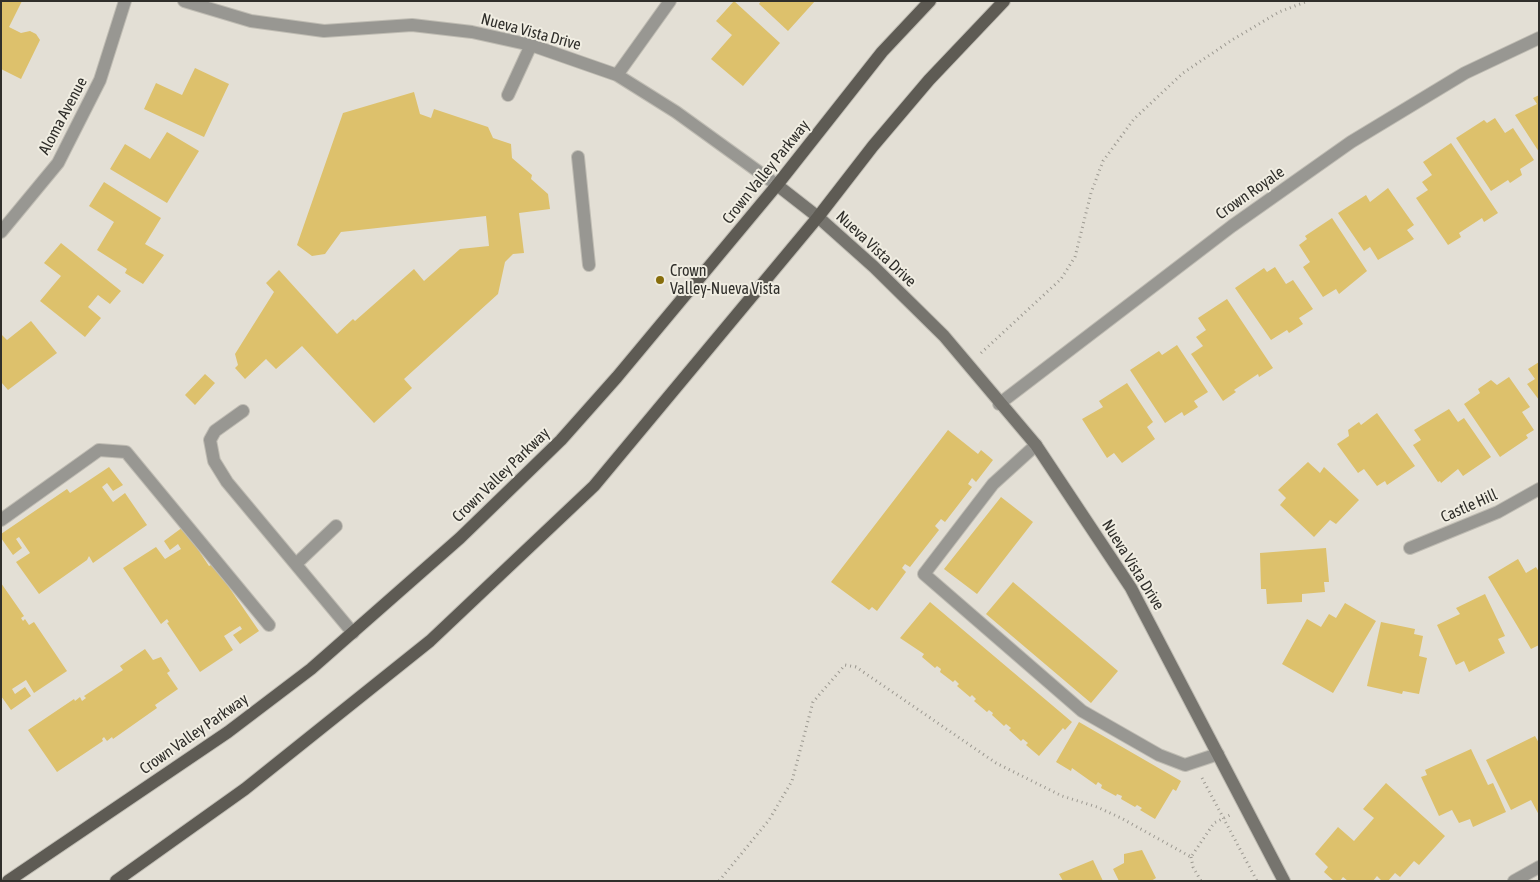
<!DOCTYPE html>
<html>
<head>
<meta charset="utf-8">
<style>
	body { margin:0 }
	#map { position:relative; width:1540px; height:882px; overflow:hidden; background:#e3dfd5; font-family:"Asap Condensed",sans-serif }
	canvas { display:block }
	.frame { position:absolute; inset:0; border:2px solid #302f2b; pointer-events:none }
</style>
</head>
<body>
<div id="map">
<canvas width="1540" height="882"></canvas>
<div class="frame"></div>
</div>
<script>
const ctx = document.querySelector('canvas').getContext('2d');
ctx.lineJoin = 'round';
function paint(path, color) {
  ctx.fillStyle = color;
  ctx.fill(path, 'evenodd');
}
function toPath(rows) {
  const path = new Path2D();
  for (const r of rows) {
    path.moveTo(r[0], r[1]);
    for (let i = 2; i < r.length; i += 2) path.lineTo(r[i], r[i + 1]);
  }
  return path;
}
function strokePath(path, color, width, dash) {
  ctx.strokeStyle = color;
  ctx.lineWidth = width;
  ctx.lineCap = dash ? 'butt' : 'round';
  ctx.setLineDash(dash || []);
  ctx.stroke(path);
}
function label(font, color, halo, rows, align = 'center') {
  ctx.font = font + ' "Asap Condensed",sans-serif';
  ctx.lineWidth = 4;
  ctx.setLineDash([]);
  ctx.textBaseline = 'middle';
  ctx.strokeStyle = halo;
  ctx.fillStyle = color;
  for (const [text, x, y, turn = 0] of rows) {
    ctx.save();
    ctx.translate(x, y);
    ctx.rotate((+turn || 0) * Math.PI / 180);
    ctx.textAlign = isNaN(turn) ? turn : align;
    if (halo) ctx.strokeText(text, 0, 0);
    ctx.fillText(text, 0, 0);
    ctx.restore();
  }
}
paint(toPath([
	[1,1,22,1,9,27,21,33,30,31,36,34,40,40,21,79,1,69],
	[734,1,780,43,743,86,711,59,732,35,716,21],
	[761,1,815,1,788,31,759,4],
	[195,68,229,84,204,137,144,109,156,83,182,95],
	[414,92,420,114,431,118,434,109,488,127,493,138,511,144,512,158,532,175,531,179,548,194,550,209,519,213,524,253,513,254,505,262,498,294,404,379,412,388,374,423,302,346,276,369,266,359,245,379,235,368,238,365,235,354,274,292,266,283,279,270,337,334,353,319,355,321,414,269,424,281,460,249,489,246,486,216,341,232,325,254,312,256,297,245,343,113],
	[1539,95,1539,152,1515,115,1537,104,1533,98],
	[1495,118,1505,133,1513,128,1534,160,1520,169,1522,175,1510,183,1508,180,1491,191,1456,138,1484,120,1487,123],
	[167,132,199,151,167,203,110,169,125,144,150,159],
	[1451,143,1498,213,1484,222,1482,218,1459,233,1461,237,1448,245,1416,198,1428,190,1422,182,1432,175,1423,162],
	[104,182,161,218,145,244,164,255,143,284,125,273,127,269,97,250,114,222,89,206],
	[1388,188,1414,225,1407,230,1414,239,1378,260,1370,247,1364,251,1338,213,1366,195,1370,202],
	[1332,218,1367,271,1339,294,1336,289,1323,297,1303,267,1310,262,1299,245,1307,239,1305,236],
	[61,243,121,291,110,304,98,295,88,307,101,318,85,337,40,301,61,276,44,263],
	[1275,267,1286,284,1293,280,1313,309,1299,318,1303,324,1289,333,1287,330,1271,340,1235,288,1264,268,1267,272],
	[1227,299,1273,368,1259,377,1258,374,1234,390,1236,392,1223,401,1191,354,1203,346,1196,337,1206,330,1198,318],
	[31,321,57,353,8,390,1,382,1,334,7,340],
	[1177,345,1208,392,1194,401,1198,407,1184,416,1182,412,1165,423,1130,370,1159,351,1162,355],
	[1539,362,1539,400,1527,384,1535,379,1528,369],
	[205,374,215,383,195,405,185,395],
	[1509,377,1530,407,1522,412,1534,430,1526,435,1528,438,1500,457,1464,404,1480,393,1478,389,1491,380,1497,385],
	[1127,383,1153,422,1147,427,1155,439,1122,463,1114,453,1107,458,1082,419,1103,407,1099,401],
	[1449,409,1458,422,1464,418,1491,457,1463,476,1458,469,1441,483,1440,481,1438,482,1413,445,1421,440,1414,430],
	[1377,413,1415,466,1387,485,1385,481,1377,486,1364,469,1358,473,1337,444,1349,436,1348,430,1359,422,1361,425],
	[948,430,978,454,981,450,993,460,976,482,972,478,968,484,972,487,945,522,941,519,935,526,939,530,910,567,905,564,902,568,906,572,877,611,872,607,869,610,831,582],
	[1308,462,1320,473,1324,467,1359,500,1336,524,1330,520,1314,537,1280,505,1286,498,1278,490],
	[109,467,123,485,113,491,107,483,102,487,113,502,125,493,147,525,93,563,89,556,87,560,39,594,16,562,30,553,19,537,16,539,22,548,13,555,1,538,1,534,67,489,70,493],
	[1001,497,1033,522,977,594,944,569],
	[183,527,209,566,213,564,259,631,240,644,233,635,242,629,240,626,224,636,233,650,200,672,167,623,169,622,167,619,161,624,123,568,156,547,165,559,181,549,178,544,170,550,164,541],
	[1326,548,1329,582,1324,582,1325,592,1302,594,1302,602,1267,604,1266,589,1261,589,1260,553],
	[1518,559,1526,573,1536,567,1539,572,1539,645,1531,649,1488,577],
	[1013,582,1118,671,1091,703,986,614],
	[1,583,24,616,21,618,23,621,25,619,29,625,34,622,67,671,34,693,26,680,12,689,15,694,25,687,31,696,11,710,1,696],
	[1485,594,1505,636,1498,639,1505,653,1469,672,1464,661,1456,665,1437,625,1460,614,1456,608],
	[930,602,1072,722,1065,730,1063,728,1039,756,1026,745,1028,743,1023,739,1021,741,1009,730,1011,728,1006,724,1004,726,992,715,993,713,989,710,987,712,974,701,976,699,972,695,970,697,957,686,959,684,955,680,953,682,940,672,941,669,937,666,935,668,922,657,924,654,900,638],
	[1345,603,1376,621,1333,693,1282,664,1307,619,1321,627,1329,614,1336,618],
	[1381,622,1415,629,1414,634,1423,636,1419,656,1427,658,1419,694,1403,691,1402,694,1367,686],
	[145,649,153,660,161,657,170,671,167,673,178,689,155,705,157,708,113,739,112,737,107,741,104,737,102,739,103,741,57,772,28,730,74,699,75,701,80,697,82,701,86,698,84,696,123,670,120,666],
	[1079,722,1181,781,1176,791,1173,789,1155,819,1140,810,1142,808,1137,805,1135,807,1121,799,1122,796,1117,794,1116,796,1101,788,1102,785,1098,782,1096,785,1072,768,1071,771,1056,762],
	[1535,736,1539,743,1539,815,1531,800,1511,810,1486,760],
	[1471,749,1488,785,1493,783,1506,812,1473,827,1470,819,1459,823,1452,810,1439,816,1421,777,1427,775,1425,770],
	[1386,783,1445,836,1419,865,1414,861,1400,877,1395,873,1388,881,1382,881,1377,876,1373,881,1348,881,1343,877,1340,881,1334,881,1324,872,1328,867,1315,854,1338,827,1354,841,1374,818,1363,809],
	[1142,850,1156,878,1151,881,1119,881,1113,869,1124,863,1124,854],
	[1093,860,1103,881,1063,881,1059,874]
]), '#ddc16c');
const lane = toPath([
	[508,95,531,45],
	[578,157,589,265],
	[243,411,215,431,210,440,214,461,227,482,353,633],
	[1036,445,993,484,924,574,1082,711,1159,755,1185,765,1218,754],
	[1,520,99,450,126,452,269,625],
	[296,564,336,526]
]);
const street = toPath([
	[184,1,251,21,324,31,412,25,472,32,531,45,617,75,676,112,777,185],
	[617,75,670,1],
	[1,232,58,163,100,80,125,1],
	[999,404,1232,226,1351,142,1465,73,1539,38],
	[1410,548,1498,512,1539,489],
	[1514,881,1539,867]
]);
const secondary = toPath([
	[777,185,818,217,874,267,944,336,1036,445,1131,588,1284,881]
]);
const primary = toPath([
	[8,881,228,732,311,669,460,538,561,440,617,377,777,185,882,52,930,1],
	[116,881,245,789,430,641,594,486,818,217,873,146,929,80,1004,1]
]);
strokePath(lane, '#bfbcb3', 14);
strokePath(street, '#bfbcb3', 14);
strokePath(secondary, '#bfbcb3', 14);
strokePath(primary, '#bfbcb3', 14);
strokePath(toPath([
	[981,353,1061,279,1075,257,1091,193,1103,161,1134,119,1183,73,1232,40,1279,12,1308,1],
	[1202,778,1257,881],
	[1191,857,1193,867,1201,881],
	[719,881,769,820,792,781,813,702,845,665,856,667,996,763,1062,796,1097,807,1121,818,1191,857,1214,823,1230,815]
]), '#9c9991', 3, [1, 4]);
strokePath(lane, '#989792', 12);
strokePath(street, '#989792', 12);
strokePath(secondary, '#76746e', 12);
strokePath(primary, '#5e5b54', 12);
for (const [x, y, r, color] of [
	[660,280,5,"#876d0b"]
]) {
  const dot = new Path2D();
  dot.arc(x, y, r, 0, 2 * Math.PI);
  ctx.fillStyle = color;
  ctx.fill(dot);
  strokePath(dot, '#f0ede2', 2);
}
label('16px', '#302f2b', '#f0ede2', [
	["Nueva Vista Drive",531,32,15],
	["Aloma Avenue",63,116,-62],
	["Crown Valley Parkway",766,172,-51],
	["Crown Royale",1250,193,-35],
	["Nueva Vista Drive",876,249,43],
	["Crown Valley Parkway",501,475,-44],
	["Castle Hill",1469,506,-24],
	["Nueva Vista Drive",1133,565,58],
	["Crown Valley Parkway",194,734,-35]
]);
label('16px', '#302f2b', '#f0ede2', [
	["Crown",670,271],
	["Valley-Nueva Vista",670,289]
], 'left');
</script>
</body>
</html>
